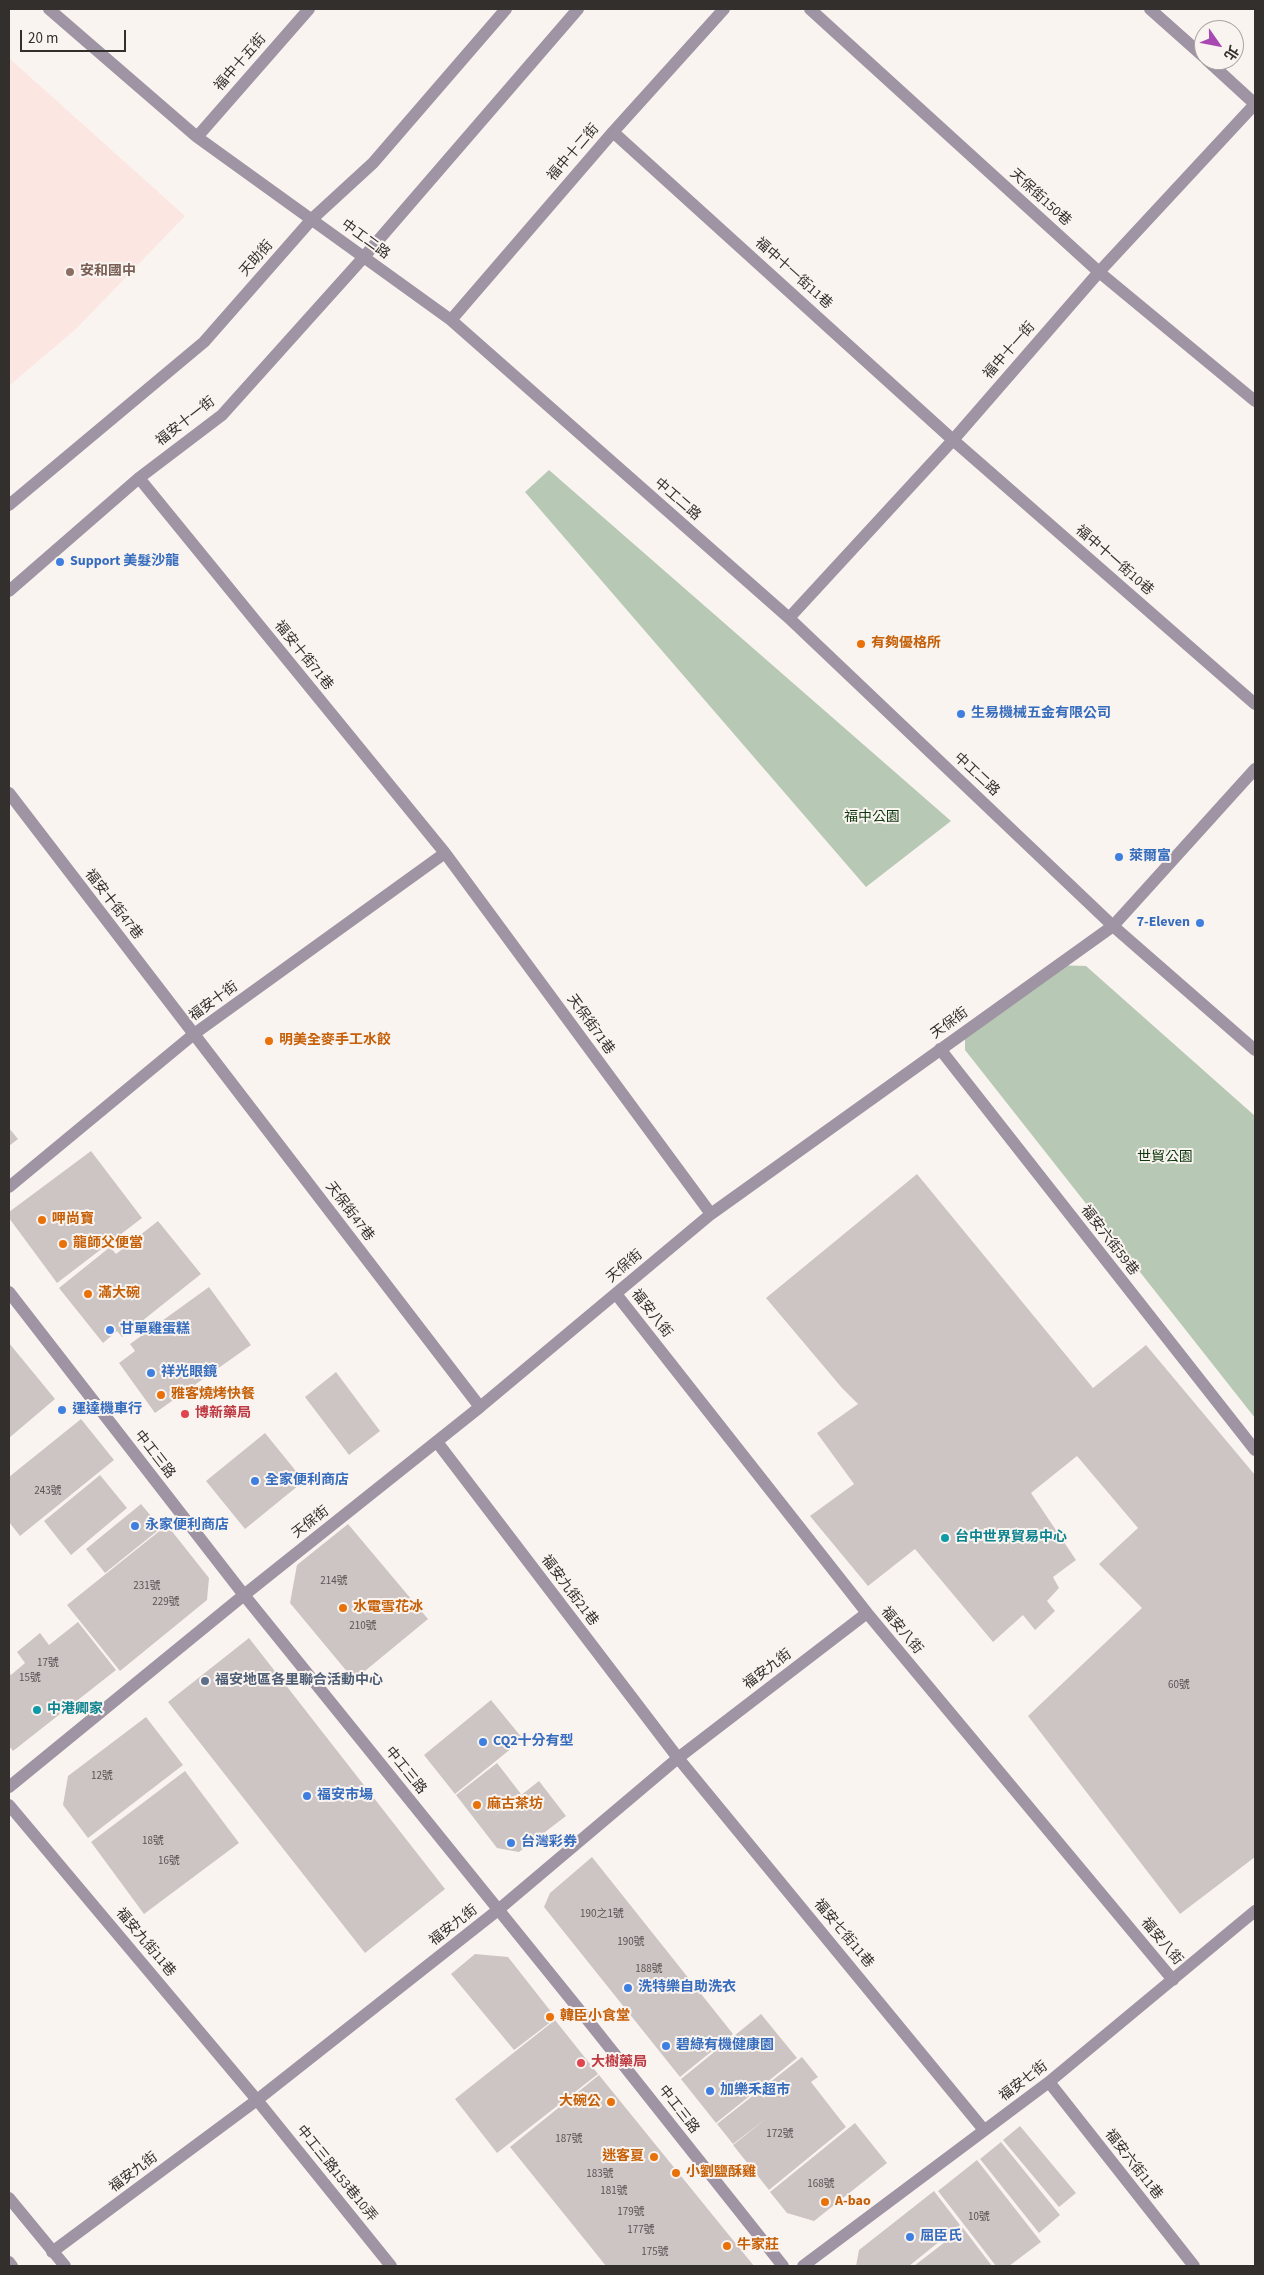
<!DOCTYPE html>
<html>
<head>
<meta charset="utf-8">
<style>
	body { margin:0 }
	#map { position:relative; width:1264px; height:2275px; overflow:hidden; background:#faf4f0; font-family:"Source Sans 3","Noto Sans TC",sans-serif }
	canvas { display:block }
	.frame { position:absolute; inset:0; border:10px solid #322f2d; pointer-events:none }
	.north { position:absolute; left:1194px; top:20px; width:50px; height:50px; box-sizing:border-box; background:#faf4f0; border:1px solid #aaa5a2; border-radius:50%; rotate:123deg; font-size:14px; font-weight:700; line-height:20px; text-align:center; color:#322f2d }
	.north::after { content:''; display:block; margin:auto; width:18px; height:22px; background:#a749b1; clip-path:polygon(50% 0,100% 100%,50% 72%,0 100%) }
	.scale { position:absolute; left:20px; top:30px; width:106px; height:22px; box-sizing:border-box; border:2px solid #322f2d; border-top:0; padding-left:6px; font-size:15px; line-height:18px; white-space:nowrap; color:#322f2d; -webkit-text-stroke:4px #faf4f0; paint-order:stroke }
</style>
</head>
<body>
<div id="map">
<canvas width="1264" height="2275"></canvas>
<div class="frame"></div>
<div class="north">北</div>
<div class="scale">20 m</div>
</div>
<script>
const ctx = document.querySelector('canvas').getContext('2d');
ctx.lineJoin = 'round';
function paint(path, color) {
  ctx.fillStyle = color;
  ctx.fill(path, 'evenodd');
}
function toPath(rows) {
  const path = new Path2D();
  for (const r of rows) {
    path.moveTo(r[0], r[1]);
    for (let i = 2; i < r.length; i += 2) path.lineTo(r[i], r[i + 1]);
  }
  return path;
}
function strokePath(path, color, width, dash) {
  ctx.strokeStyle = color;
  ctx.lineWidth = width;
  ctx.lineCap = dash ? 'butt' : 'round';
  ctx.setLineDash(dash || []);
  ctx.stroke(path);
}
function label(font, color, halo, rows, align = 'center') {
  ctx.font = font + ' "Source Sans 3","Noto Sans TC",sans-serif';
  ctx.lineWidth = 4;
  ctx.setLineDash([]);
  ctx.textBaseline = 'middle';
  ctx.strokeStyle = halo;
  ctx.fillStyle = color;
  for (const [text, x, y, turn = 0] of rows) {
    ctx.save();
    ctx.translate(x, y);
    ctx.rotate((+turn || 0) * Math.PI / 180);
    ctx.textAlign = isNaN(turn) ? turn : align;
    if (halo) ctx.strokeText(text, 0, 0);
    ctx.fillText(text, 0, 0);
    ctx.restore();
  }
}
paint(toPath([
	[9,58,185,216,77,328,9,386]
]), '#fbe6e2');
paint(toPath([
	[549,470,951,821,866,887,525,492],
	[1055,965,1086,966,1255,1116,1255,1418,965,1050,965,1030]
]), '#b7c9b5');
paint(toPath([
	[9,1128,18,1139,9,1146],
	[91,1151,142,1218,57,1283,9,1218,9,1212],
	[917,1174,1093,1388,1146,1345,1255,1475,1255,1857,1180,1914,1028,1716,1142,1608,1099,1564,1138,1528,1077,1456,1031,1493,1076,1560,1053,1577,1059,1588,1047,1601,1055,1611,1035,1630,1023,1615,993,1642,915,1549,868,1586,810,1516,854,1484,817,1433,858,1404,842,1388,766,1298],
	[158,1221,201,1274,122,1337,117,1331,103,1343,59,1288,110,1247,116,1254],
	[209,1287,251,1345,155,1413,119,1363,135,1351,130,1344],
	[9,1343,55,1399,9,1438],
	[336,1372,380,1431,349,1455,305,1397],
	[81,1419,114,1460,20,1536,9,1522,9,1477],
	[265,1433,304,1481,245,1529,206,1481],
	[100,1475,127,1508,71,1555,44,1521],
	[141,1504,161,1528,105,1573,86,1549],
	[348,1524,428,1619,354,1680,290,1603,297,1565],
	[167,1525,209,1578,207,1600,120,1671,67,1605],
	[78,1622,116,1670,13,1751,9,1746,9,1672,11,1675,25,1663,17,1652,40,1633,49,1645],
	[249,1638,445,1889,365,1953,168,1702],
	[491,1700,523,1739,455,1794,424,1755],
	[146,1717,183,1765,88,1838,63,1805,68,1776],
	[497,1763,521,1794,492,1818,539,1781,566,1816,519,1852,497,1848,456,1795],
	[185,1771,239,1843,144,1914,91,1842],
	[592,1857,733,2034,680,2077,544,1907,550,1893],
	[475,1954,508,1957,556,2018,514,2050,451,1974],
	[761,2014,797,2058,716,2123,681,2079],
	[555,2020,598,2074,497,2153,455,2099],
	[802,2057,818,2077,811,2082,846,2127,769,2190,733,2145,768,2117,733,2144,717,2124],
	[599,2075,754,2266,606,2266,510,2147],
	[855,2123,887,2163,814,2221,787,2213,770,2192],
	[1020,2126,1076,2193,1059,2207,1003,2140],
	[1001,2142,1060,2215,1039,2233,980,2159],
	[977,2160,1041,2242,1009,2266,996,2266,938,2191],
	[934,2191,960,2225,909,2266,856,2266,859,2250],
	[963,2228,992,2266,914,2266]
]), '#cdc5c4');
strokePath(toPath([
	[49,9,197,137,451,320,789,618,1113,926,1255,1050],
	[810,9,1099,272,1255,401],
	[1150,9,1204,57],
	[1207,60,1255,104],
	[613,132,953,440,1255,704],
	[197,137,309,9],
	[451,320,613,132,724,9],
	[139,478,445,853,711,1214],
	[9,505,204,342,312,219,373,163,506,9],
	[9,591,139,478,222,415,363,258,578,9],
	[789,618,953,440,1099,272,1255,104],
	[9,793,480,1407],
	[940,1049,1255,1450],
	[9,1187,194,1034,445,853],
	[9,1292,244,1595,594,2028,783,2266],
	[616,1294,867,1613,1173,1980],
	[437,1442,678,1758,984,2130],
	[9,1787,244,1595,480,1407,711,1214,1113,926,1255,769],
	[9,1805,257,2100,391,2266],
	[1049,2082,1194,2266],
	[9,2198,65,2266],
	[52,2252,257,2100,498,1910,678,1758,867,1613],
	[9,2262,12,2266],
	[803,2266,1049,2082,1255,1911]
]), '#9f94a3', 12);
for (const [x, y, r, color] of [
	[70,272,5,"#8d6e63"],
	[60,562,5,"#3f7fe0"],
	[861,644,5,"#e8710a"],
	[961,714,5,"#3f7fe0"],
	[1119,857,5,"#3f7fe0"],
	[1200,923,5,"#3f7fe0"],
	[269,1041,5,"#e8710a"],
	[42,1220,5,"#e8710a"],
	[63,1244,5,"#e8710a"],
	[88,1294,5,"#e8710a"],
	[110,1330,5,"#3f7fe0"],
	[151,1373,5,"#3f7fe0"],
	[161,1395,5,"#e8710a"],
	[62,1410,5,"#3f7fe0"],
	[185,1414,5,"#e0444e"],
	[255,1481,5,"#3f7fe0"],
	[135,1526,5,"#3f7fe0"],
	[945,1538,5,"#0f9aa8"],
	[343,1608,5,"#e8710a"],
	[205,1681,5,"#5c6f8a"],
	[37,1710,5,"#0f9aa8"],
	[483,1742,5,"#3f7fe0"],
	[307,1796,5,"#3f7fe0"],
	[477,1805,5,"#e8710a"],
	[511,1843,5,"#3f7fe0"],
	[628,1988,5,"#3f7fe0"],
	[550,2017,5,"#e8710a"],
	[666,2046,5,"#3f7fe0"],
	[581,2063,5,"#e0444e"],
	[710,2091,5,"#3f7fe0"],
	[611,2102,5,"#e8710a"],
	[654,2157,5,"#e8710a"],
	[676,2173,5,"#e8710a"],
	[825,2202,5,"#e8710a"],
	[910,2237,5,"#3f7fe0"],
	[727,2246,5,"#e8710a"]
]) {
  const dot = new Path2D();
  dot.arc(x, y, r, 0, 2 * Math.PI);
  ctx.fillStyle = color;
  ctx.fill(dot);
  strokePath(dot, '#faf4f0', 2);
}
label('11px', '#595453', null, [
	["243號",48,1492],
	["214號",334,1582],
	["231號",147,1587],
	["229號",166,1603],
	["210號",363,1627],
	["17號",48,1664],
	["15號",30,1679],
	["60號",1179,1686],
	["12號",102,1777],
	["18號",153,1842],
	["16號",169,1862],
	["190之1號",602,1915],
	["190號",631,1943],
	["188號",649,1970],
	["172號",780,2135],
	["187號",569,2140],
	["183號",600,2175],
	["168號",821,2185],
	["181號",614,2192],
	["179號",631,2213],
	["10號",979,2218],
	["177號",641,2231],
	["175號",655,2253]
]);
label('14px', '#322f2d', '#faf4f0', [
	["福中十五街",241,63,-49],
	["福中十二街",574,153,-49],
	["天保街150巷",1040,198,42],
	["中工二路",365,240,36],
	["天助街",257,259,-49],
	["福中十一街11巷",793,274,42],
	["福中十一街",1010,351,-49],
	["福安十一街",186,422,-38],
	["中工二路",677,500,41],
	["福中十一街10巷",1114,561,41],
	["福安十街71巷",303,656,51],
	["中工二路",976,775,43],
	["福安十街47巷",113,905,52],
	["福安十街",214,1002,-36],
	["天保街",950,1024,-36],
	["天保街71巷",590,1025,54],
	["天保街47巷",349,1212,53],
	["福安六街59巷",1109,1241,52],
	["天保街",625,1267,-40],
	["福安八街",651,1314,52],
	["中工三路",154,1455,52],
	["天保街",311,1523,-38],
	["福安九街21巷",569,1591,53],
	["福安八街",901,1631,50],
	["福安九街",768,1670,-37],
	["中工三路",405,1771,51],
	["福安九街",454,1926,-38],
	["福安七街11巷",843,1934,50],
	["福安八街",1161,1942,50],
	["福安九街11巷",145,1943,50],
	["福安七街",1024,2082,-37],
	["中工三路",678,2110,52],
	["福安六街11巷",1133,2165,52],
	["福安九街",134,2173,-37],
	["中工三路153巷10弄",336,2174,51]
]);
label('bold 14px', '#785e54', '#faf4f0', [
	["安和國中",80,272]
], 'left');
label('bold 14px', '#366cbe', '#faf4f0', [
	["Support 美髮沙龍",70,562],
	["生易機械五金有限公司",971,714],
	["萊爾富",1129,857],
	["7-Eleven",1190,923,"right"],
	["甘單雞蛋糕",120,1330],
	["祥光眼鏡",161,1373],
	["運達機車行",72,1410],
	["全家便利商店",265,1481],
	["永家便利商店",145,1526],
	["CQ2十分有型",493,1742],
	["福安市場",317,1796],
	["台灣彩券",521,1843],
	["洗特樂自助洗衣",638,1988],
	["碧綠有機健康園",676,2046],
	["加樂禾超市",720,2091],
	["屈臣氏",920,2237]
], 'left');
label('bold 14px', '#c56008', '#faf4f0', [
	["有夠優格所",871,644],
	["明美全麥手工水餃",279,1041],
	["呷尚寶",52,1220],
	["龍師父便當",73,1244],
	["滿大碗",98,1294],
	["雅客燒烤快餐",171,1395],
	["水電雪花冰",353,1608],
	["麻古茶坊",487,1805],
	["韓臣小食堂",560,2017],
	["大碗公",601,2102,"right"],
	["迷客夏",644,2157,"right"],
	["小劉鹽酥雞",686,2173],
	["A-bao",835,2202],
	["牛家莊",737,2246]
], 'left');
label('14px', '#0d380d', '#faf4f0', [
	["福中公園",872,818],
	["世貿公園",1165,1158]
]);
label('bold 14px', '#be3a42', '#faf4f0', [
	["博新藥局",195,1414],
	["大樹藥局",591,2063]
], 'left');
label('bold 14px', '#0d838f', '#faf4f0', [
	["台中世界貿易中心",955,1538],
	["中港卿家",47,1710]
], 'left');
label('bold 14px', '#4e5e75', '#faf4f0', [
	["福安地區各里聯合活動中心",215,1681]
], 'left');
</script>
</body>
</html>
